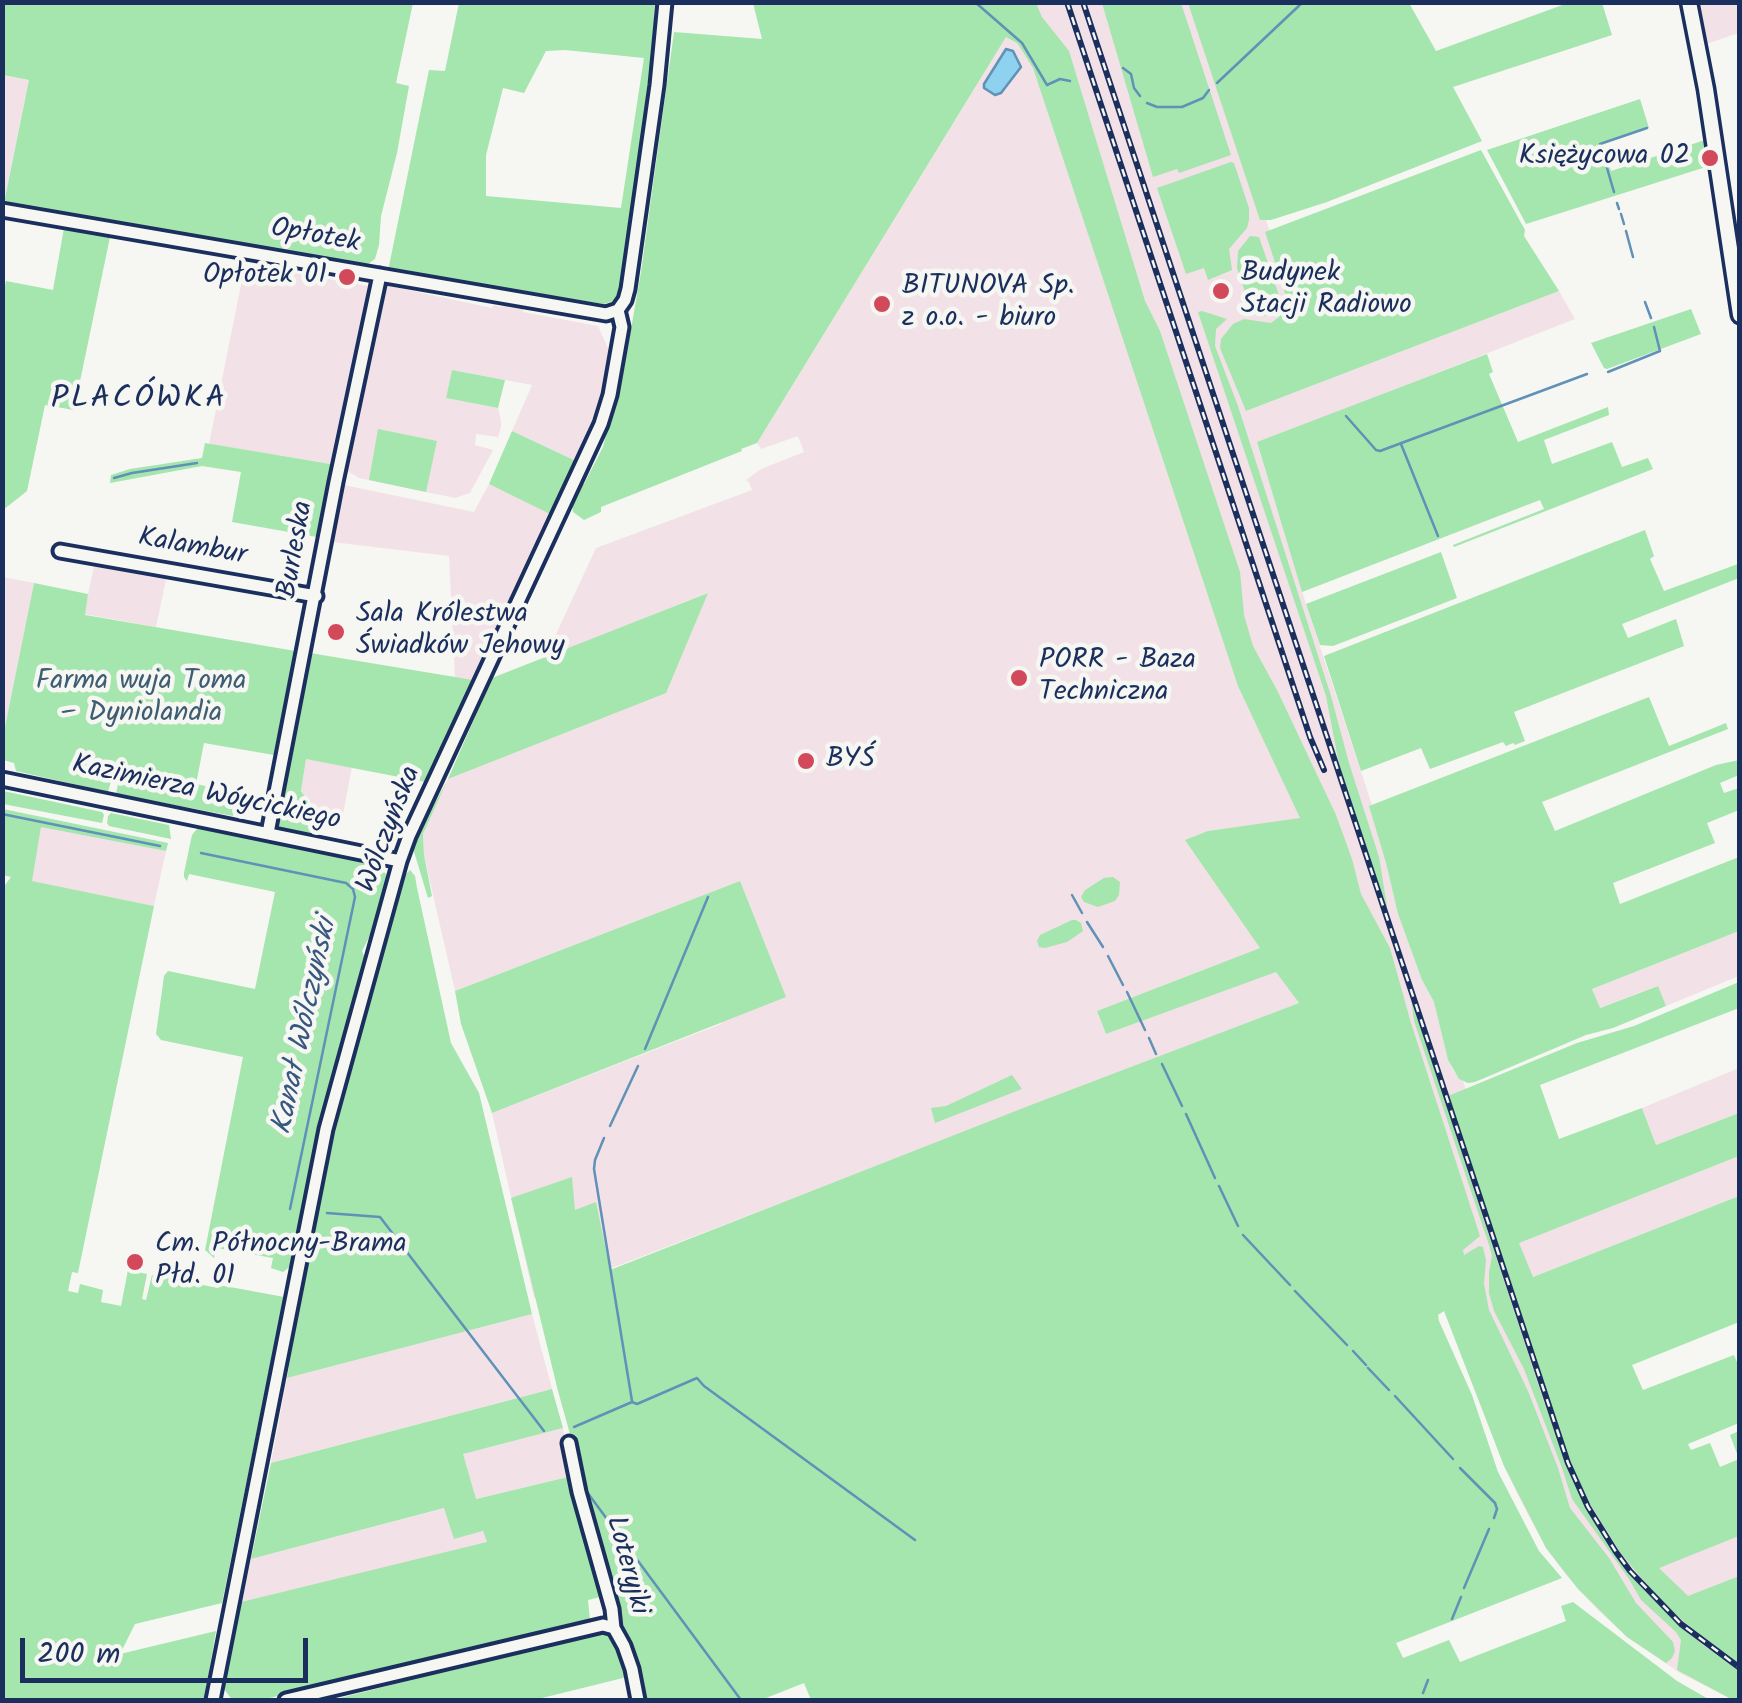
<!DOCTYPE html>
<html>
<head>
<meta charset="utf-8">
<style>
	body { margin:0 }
	#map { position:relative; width:1742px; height:1703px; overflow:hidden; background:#f6f6f2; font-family:Kalam,sans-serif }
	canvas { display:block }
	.frame { position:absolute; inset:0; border:5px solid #1b2f5e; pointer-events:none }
	.scale { position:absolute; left:20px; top:1638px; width:288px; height:45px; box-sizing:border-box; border:5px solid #1b2f5e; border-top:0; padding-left:12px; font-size:30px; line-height:35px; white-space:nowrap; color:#1b2f5e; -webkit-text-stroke:8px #f6f6f2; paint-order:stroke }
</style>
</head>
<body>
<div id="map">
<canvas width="1742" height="1703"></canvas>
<div class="frame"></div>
<div class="scale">200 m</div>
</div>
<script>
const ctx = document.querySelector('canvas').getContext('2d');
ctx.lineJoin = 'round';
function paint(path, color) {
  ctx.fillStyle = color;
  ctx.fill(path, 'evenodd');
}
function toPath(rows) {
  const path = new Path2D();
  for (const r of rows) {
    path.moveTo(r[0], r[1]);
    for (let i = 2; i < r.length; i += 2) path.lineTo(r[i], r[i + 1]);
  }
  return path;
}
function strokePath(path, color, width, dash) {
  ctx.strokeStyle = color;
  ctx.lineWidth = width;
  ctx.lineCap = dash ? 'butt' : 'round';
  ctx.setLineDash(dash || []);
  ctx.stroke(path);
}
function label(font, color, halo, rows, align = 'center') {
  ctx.font = font + ' Kalam,sans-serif';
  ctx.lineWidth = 9;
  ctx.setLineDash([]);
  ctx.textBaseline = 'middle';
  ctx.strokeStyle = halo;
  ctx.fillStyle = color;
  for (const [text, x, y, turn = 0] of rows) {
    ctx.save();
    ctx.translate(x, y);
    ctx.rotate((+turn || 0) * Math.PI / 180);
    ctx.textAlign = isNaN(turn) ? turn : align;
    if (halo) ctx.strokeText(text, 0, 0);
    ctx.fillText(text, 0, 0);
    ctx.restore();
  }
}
paint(toPath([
	[1012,3,1204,3,1267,205,1266,220,1299,317,1246,411,1559,291,1575,319,1257,443,1306,604,1372,805,1370,807,1386,863,1398,914,1422,980,1434,1002,1448,1060,1454,1072,1463,1081,1519,1242,1739,1156,1739,1196,1533,1277,1659,1567,1739,1536,1739,1576,1689,1596,1694,1631,1731,1659,1739,1656,1739,1700,1733,1700,1680,1673,1627,1637,1598,1610,1566,1575,1546,1548,1521,1501,1504,1466,1477,1393,1301,819,1208,831,1260,948,1097,1011,1106,1034,1277,971,1299,1003,534,1298,492,1113,721,1024,740,881,455,991,424,855,423,834,448,779,666,692,707,593,545,658,596,548,752,490,749,482,746,480,761,469,804,452,798,436,761,449,757,443,1006,37,1017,44],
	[1698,3,1739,3,1739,33,1706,44,1703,29,1705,28],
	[2,75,29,80,5,197,2,197],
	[245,265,307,275,308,282,319,284,323,278,368,286,333,464,209,444],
	[385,285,492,308,493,305,502,307,504,305,523,308,523,312,598,326,608,348,610,362,602,398,574,460,512,431,532,385,452,370,446,398,498,408,501,421,501,427,498,437,476,434,475,445,493,450,470,493,455,498,359,478,347,471],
	[489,484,553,513,473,680,455,678,449,556,332,542,344,485,474,512],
	[95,561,167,575,156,627,84,614],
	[3,577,34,583,3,737],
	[306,759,352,767,343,814,313,808,301,791],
	[41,826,166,851,154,906,31,881],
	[1739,931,1739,976,1666,1006,1657,986,1599,1008,1592,989],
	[1739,1068,1739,1113,1656,1145,1642,1108],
	[532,1314,552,1389,271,1463,287,1378],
	[563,1428,572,1476,475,1499,462,1454],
	[445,1508,454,1539,483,1531,488,1543,241,1602,251,1559]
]), '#f2e2e7');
paint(toPath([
	[2,3,413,3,396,83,409,86,397,153,381,216,379,245,375,259,368,264,281,252,4,203,29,80,3,75],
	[459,3,655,3,652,61,632,209,620,295,614,301,604,304,388,271,429,70,445,71],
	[565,50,644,58,621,208,486,196,486,155,503,88,524,93,546,51],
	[753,3,1036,3,1042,17,1069,51,1145,301,1160,331,1240,572,1244,615,1253,646,1278,692,1336,815,1352,859,1361,894,1390,948,1411,1023,1480,1236,1463,1250,1464,1255,1479,1246,1483,1247,1486,1260,1484,1284,1489,1310,1528,1391,1558,1468,1570,1508,1609,1558,1636,1603,1673,1642,1675,1651,1672,1658,1666,1663,1627,1637,1578,1589,1546,1548,1504,1466,1444,1311,1438,1315,1439,1321,1472,1395,1498,1472,1539,1551,1562,1578,1396,1643,1403,1658,1449,1640,1460,1662,1566,1621,1561,1606,1573,1602,1677,1681,1710,1700,811,1700,804,1683,761,1700,644,1700,558,1391,511,1198,572,1177,575,1210,596,1202,610,1270,1031,1105,1299,1003,1276,972,1106,1034,1097,1011,1260,948,1185,840,1208,831,1300,818,1238,686,1033,68,1018,44,1006,37,757,443,741,449,742,451,601,507,601,512,584,520,573,512,572,503,579,486,584,484,603,447,627,352,641,272,674,32,762,39],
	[1102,3,1181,3,1231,155,1179,173,1177,169,1153,177],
	[1188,3,1409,3,1436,51,1568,3,1602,3,1612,35,1453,87,1482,141,1327,202,1271,220,1260,220],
	[1640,99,1649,128,1602,144,1611,171,1705,140,1709,166,1526,224,1487,150],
	[1481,150,1525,230,1524,236,1559,291,1246,411,1220,348,1221,339,1233,324,1244,319,1271,323,1284,313,1289,305,1265,232],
	[1231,162,1234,163,1249,208,1249,220,1247,228,1229,249,1232,270,1208,280,1204,268,1186,274,1157,188],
	[64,228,110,237,74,410,45,405,27,491,3,510,2,301,6,281,53,290],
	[1250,236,1259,237,1280,298,1276,311,1265,316,1258,314,1248,301,1237,268,1238,251],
	[1691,309,1701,334,1607,369,1604,368,1591,343],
	[1202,311,1227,319,1216,329,1215,346,1238,406,1331,696,1349,763,1379,857,1387,906,1385,908,1339,764,1326,696,1198,312],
	[1487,354,1493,372,1489,374,1518,442,1608,407,1609,415,1544,440,1552,464,1612,442,1622,467,1648,458,1653,469,1454,547,1453,545,1544,509,1540,500,1302,592,1257,442],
	[452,370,505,380,498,408,446,398],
	[378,429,437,441,426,492,369,480],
	[512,431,576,461,552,515,489,484],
	[205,443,337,465,323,538,232,522,241,472,202,466,110,483,111,475,130,469,202,458],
	[1645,530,1654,556,1650,559,1664,591,1738,564,1739,569,1739,578,1622,624,1628,638,1676,619,1684,646,1514,712,1525,741,1515,745,1513,743,1506,746,1503,742,1430,769,1421,748,1361,771,1324,656],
	[1441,552,1457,598,1333,646,1320,645,1306,604],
	[34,583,88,594,85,615,301,652,280,756,204,743,196,784,238,793,233,816,116,794,121,769,115,767,108,792,16,771,14,763,3,760,3,737],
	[708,593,666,693,448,779,423,834,424,855,432,896,428,898,412,845,448,779,492,678],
	[310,653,473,680,425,782,306,759,301,791,313,808,330,812,325,829,319,835,277,827,275,823],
	[1649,697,1669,746,1726,723,1728,729,1542,802,1555,831,1716,765,1739,760,1739,775,1720,783,1724,793,1739,788,1739,810,1707,823,1715,843,1613,883,1620,904,1739,857,1739,931,1592,989,1600,1008,1658,986,1666,1006,1613,1028,1586,1035,1475,1082,1468,1083,1459,1079,1448,1060,1434,1002,1422,980,1398,914,1386,863,1369,806],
	[3,791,102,812,104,815,102,823,3,804],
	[3,809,168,843,166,851,41,827,32,881,154,906,78,1273,72,1272,68,1291,78,1293,80,1284,103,1290,101,1302,121,1306,128,1270,147,1274,142,1299,146,1300,152,1275,218,1288,219,1285,284,1297,222,1603,135,1624,120,1654,216,1631,204,1700,3,1700,2,889,11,877,3,875],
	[111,813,169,825,171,839,109,826,107,823,108,816],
	[206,828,377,865,386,874,387,889,375,926,362,951,367,963,320,1130,292,1265,283,1272,271,1268,273,1258,217,1248,214,1258,205,1250,243,1057,161,1040,156,1034,164,976,168,971,255,989,275,892,189,874,187,881,184,877,184,873,192,835,197,829],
	[410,870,415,876,417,888,451,1043,479,1093,532,1314,287,1378,301,1291,336,1124,400,889,405,875],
	[1113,877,1120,882,1119,895,1115,901,1098,907,1084,902,1081,897,1085,890,1104,878],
	[740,881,786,997,492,1113,461,1024,455,991],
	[1072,920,1076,920,1081,923,1083,931,1067,942,1045,948,1039,947,1037,941,1040,935],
	[1739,982,1739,1008,1540,1085,1559,1139,1642,1108,1656,1145,1739,1113,1739,1156,1519,1243,1533,1277,1739,1196,1739,1322,1632,1365,1643,1390,1734,1355,1739,1367,1739,1423,1688,1444,1691,1450,1710,1443,1720,1467,1739,1459,1730,1435,1739,1431,1739,1536,1659,1568,1688,1596,1739,1576,1739,1664,1707,1642,1663,1603,1621,1554,1590,1504,1574,1470,1557,1425,1448,1096,1577,1043,1634,1026],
	[1411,999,1543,1399,1570,1472,1600,1531,1635,1580,1683,1629,1703,1645,1739,1670,1739,1700,1733,1700,1677,1670,1681,1640,1676,1632,1641,1600,1629,1579,1572,1499,1562,1468,1524,1369,1494,1311,1489,1293,1489,1272,1492,1256,1489,1245,1414,1021],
	[1012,1075,1022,1089,935,1123,931,1108,946,1106],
	[552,1389,563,1428,463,1454,476,1499,572,1476,604,1596,588,1600,590,1621,409,1662,262,1700,232,1700,225,1690,225,1678,241,1602,487,1542,483,1531,454,1539,444,1508,251,1559,271,1463],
	[600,1632,615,1639,619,1645,627,1677,534,1700,332,1700]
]), '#a5e5ae');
const water = toPath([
	[1006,49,1013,51,1021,67,1001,93,995,95,984,88,984,84,1006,49]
]);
paint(water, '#8ed2f0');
strokePath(water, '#6091b6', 2.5);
strokePath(toPath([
	[975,2,1022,43,1047,85,1060,79,1070,81],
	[1123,68,1131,74,1134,88,1140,96],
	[1217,83,1303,2],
	[1147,103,1157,107,1182,107,1203,98,1209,90],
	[1614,192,1600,144,1647,128],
	[1617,203,1619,209],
	[1621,214,1624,224],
	[1626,231,1633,257],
	[1645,302,1651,318],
	[1608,372,1660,351,1654,327],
	[1346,416,1376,450,1380,451,1587,374],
	[1401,444,1438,536],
	[114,478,132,473,197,463],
	[2,814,160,846],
	[201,853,346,883,353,889,355,897,290,1209],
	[1072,895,1082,913],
	[1087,922,1103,947],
	[1108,956,1123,985],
	[1127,992,1145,1030],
	[1149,1038,1156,1054],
	[645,1049,708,897],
	[1162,1064,1182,1106],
	[1186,1114,1215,1178],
	[610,1126,638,1066],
	[604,1138,595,1160,594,1169,632,1401],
	[1219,1186,1238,1226],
	[327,1213,380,1217,544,1431],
	[1243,1235,1290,1285],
	[1295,1291,1347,1345],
	[1353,1351,1366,1365],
	[1368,1368,1389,1390],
	[1395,1396,1453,1459],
	[574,1427,632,1402,637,1404,697,1378,704,1386,915,1540],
	[1460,1468,1495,1503,1497,1509,1494,1518],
	[584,1488,741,1700],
	[1464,1588,1489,1529],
	[1452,1619,1461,1597],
	[1423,1693,1428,1680]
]), '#6091b6', 2.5);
const minor = toPath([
	[2,210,606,314,618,310],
	[60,551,316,596],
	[2,779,400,861],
	[268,833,336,482,380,275],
	[569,1443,579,1492,612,1609,614,1628,624,1646,632,1669,638,1700],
	[213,1700,326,1129,400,861,409,836,601,424,610,395,622,327,618,310,625,300,628,289,657,85,665,2],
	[286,1700,603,1625,614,1628]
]);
const major = toPath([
	[1689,2,1706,89,1740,315]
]);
strokePath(minor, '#1b2f5e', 19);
strokePath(major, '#1b2f5e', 21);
strokePath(minor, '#f6f6f2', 11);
strokePath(major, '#f6f6f2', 14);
const rail = toPath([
	[1067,2,1310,737,1324,770],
	[1083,2,1568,1463,1588,1507,1616,1552,1630,1571,1681,1624,1740,1668]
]);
strokePath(rail, '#1b2f5e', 6);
strokePath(rail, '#f6f6f2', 2.5, [8]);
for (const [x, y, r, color] of [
	[1710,158,10,"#d1495b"],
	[347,277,10,"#d1495b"],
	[1221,291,10,"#d1495b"],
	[882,304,10,"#d1495b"],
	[336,632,10,"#d1495b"],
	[1019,678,10,"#d1495b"],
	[806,761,10,"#d1495b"],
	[135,1262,10,"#d1495b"]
]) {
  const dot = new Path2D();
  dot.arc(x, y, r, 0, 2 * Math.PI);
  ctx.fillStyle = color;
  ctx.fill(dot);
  strokePath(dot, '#f6f6f2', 4);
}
label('28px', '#1b2f5e', '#f6f6f2', [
	["Księżycowa 02",1690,158,"right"],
	["Budynek",1241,275],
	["Stacji Radiowo",1241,307],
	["Opłotek 01",327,277,"right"],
	["BITUNOVA Sp.",902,288],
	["z o.o. - biuro",902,320],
	["Sala Królestwa",356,616],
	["Świadków Jehowy",356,648],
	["PORR - Baza",1039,662],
	["Techniczna",1039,694],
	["BYŚ",826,761],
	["Cm. Północny-Brama",155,1246],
	["Płd. 01",155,1278]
], 'left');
label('28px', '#1b2f5e', '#f6f6f2', [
	["Opłotek",315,238,10],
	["Kalambur",192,549,10],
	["Burleska",298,550,-80],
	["Kazimierza Wóycickiego",206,795,12],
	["Wólczyńska",391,830,-69],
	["Loteryjki",625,1566,75]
]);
label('28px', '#3e5c72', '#f6f6f2', [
	["Farma wuja Toma",141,683],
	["– Dyniolandia",141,715]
]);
label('italic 30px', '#385882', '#f6f6f2', [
	["Kanał Wólczyński",307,1027,-78]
]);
ctx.letterSpacing = '2.5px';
label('32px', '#1b2f5e', '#f6f6f2', [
	["PLACÓWKA",139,402]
]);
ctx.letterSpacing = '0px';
</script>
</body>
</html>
